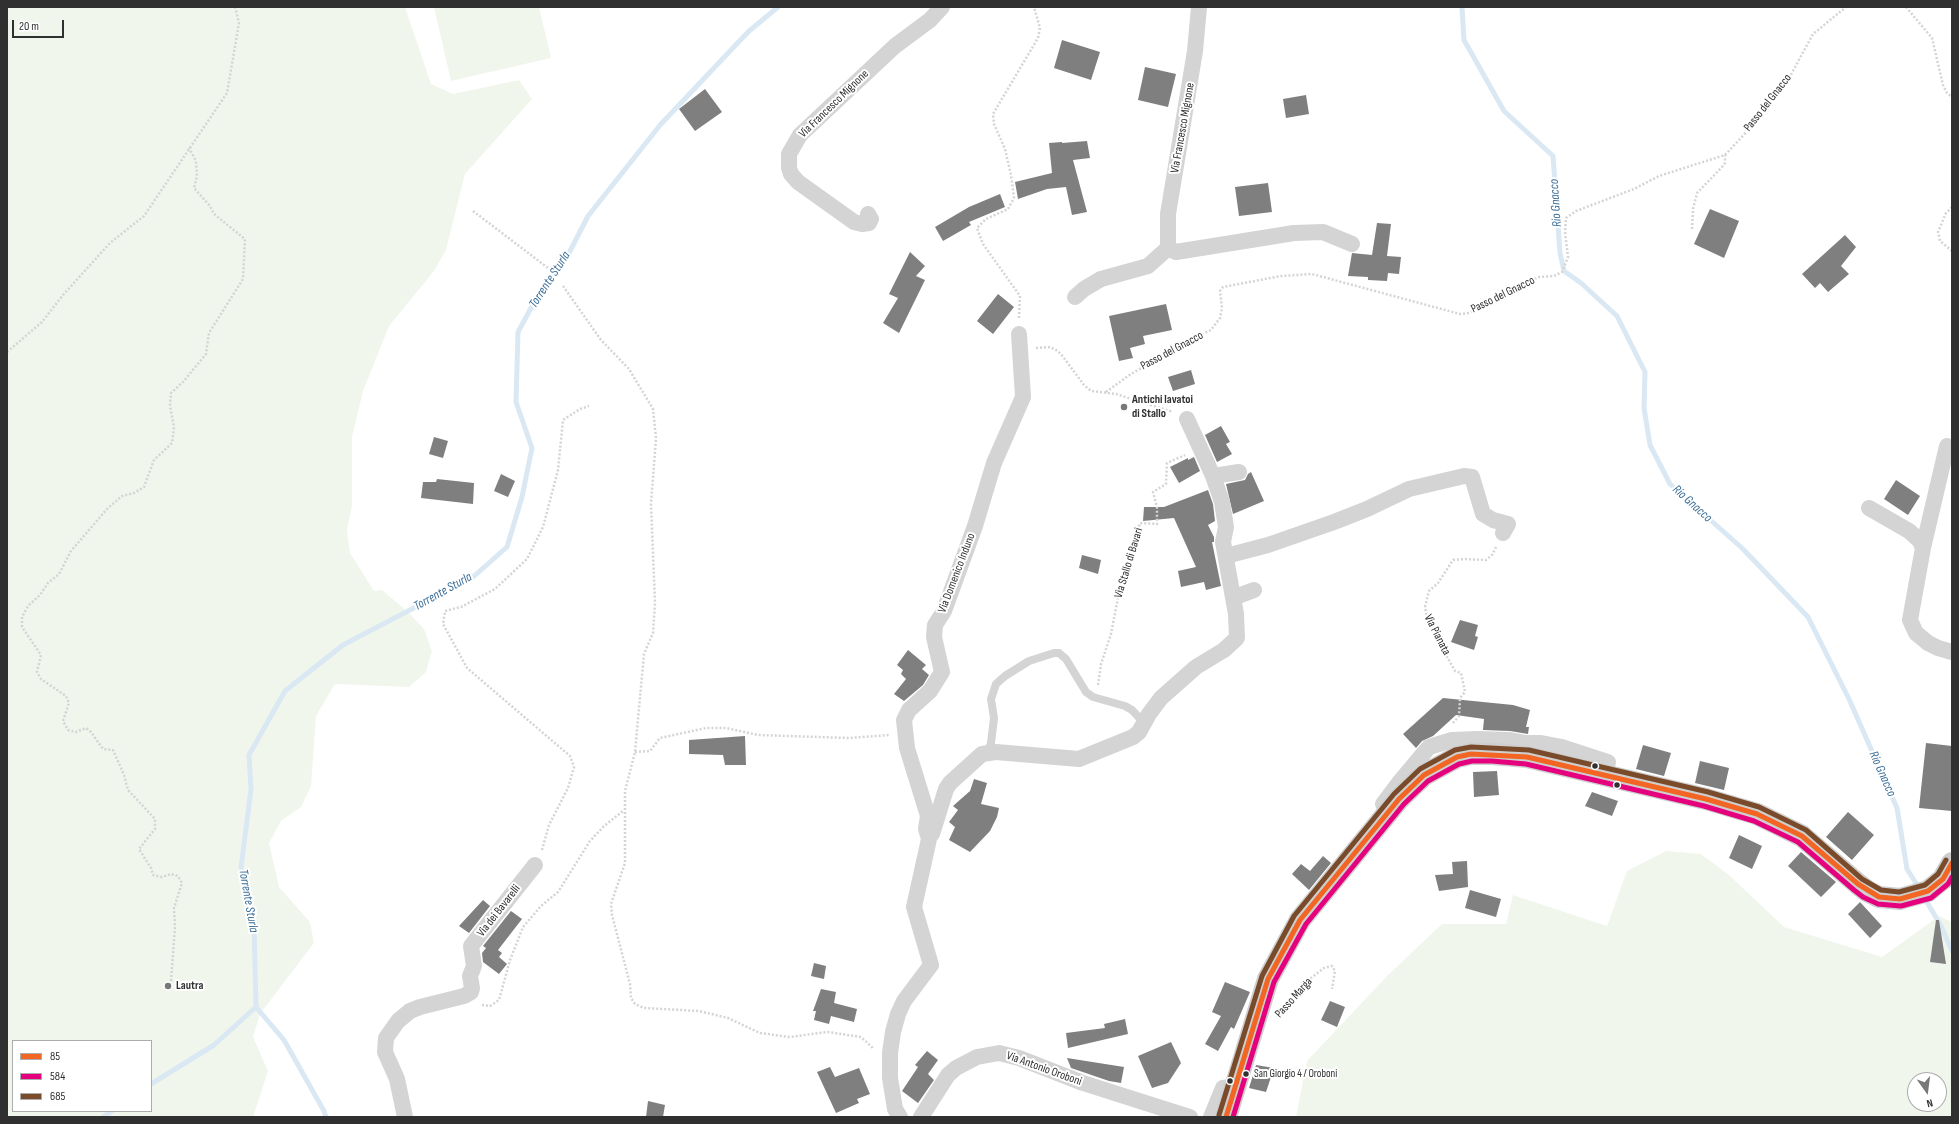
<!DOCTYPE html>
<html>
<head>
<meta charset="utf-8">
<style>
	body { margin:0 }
	#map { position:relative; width:1959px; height:1124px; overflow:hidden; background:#fff; font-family:"Sofia Sans Condensed",sans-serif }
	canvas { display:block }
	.frame { position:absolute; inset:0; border:8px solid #303030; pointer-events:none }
	.legend { position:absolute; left:12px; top:1040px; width:140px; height:72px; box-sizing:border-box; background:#fff; border:1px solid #acacac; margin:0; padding:5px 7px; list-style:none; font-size:12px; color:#303030 }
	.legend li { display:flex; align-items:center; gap:8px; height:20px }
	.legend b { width:20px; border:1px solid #acacac }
	.north { position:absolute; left:1907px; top:1072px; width:40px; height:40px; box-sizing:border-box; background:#fff; border:1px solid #acacac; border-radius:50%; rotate:166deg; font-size:11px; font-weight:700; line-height:16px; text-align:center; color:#303030 }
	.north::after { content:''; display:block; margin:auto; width:14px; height:18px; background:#787878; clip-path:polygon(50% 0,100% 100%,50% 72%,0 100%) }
	.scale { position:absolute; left:12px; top:20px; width:52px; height:18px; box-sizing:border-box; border:2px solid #303030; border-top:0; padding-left:5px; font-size:12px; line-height:14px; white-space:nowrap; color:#303030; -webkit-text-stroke:3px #fff; paint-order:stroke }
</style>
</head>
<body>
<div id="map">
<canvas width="1959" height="1124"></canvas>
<div class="frame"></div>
<ul class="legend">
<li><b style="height:5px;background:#f26522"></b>85</li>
<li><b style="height:5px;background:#e5007d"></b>584</li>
<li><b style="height:5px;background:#7a4b2a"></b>685</li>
</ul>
<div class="north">N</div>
<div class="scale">20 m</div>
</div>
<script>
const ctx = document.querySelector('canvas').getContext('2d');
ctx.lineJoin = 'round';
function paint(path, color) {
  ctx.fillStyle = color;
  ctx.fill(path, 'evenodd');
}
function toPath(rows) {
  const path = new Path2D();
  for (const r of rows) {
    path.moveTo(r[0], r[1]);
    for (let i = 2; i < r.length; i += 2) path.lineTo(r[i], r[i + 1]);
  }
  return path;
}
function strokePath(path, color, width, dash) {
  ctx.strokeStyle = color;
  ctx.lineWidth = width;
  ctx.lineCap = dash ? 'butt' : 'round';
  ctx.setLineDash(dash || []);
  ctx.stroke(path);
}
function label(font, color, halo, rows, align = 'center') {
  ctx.font = font + ' "Sofia Sans Condensed",sans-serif';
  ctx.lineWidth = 4;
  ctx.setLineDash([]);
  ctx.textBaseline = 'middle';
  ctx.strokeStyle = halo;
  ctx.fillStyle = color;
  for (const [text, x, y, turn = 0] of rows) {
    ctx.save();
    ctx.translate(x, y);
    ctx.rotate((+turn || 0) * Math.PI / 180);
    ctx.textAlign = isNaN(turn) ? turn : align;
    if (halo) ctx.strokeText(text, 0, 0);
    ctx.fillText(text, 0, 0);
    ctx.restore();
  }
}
paint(toPath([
	[7,7,405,7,431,84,453,94,519,80,532,99,465,174,446,250,434,271,389,326,363,391,352,437,352,506,347,530,350,553,374,591,382,590,408,612,424,629,432,651,426,672,409,687,335,684,316,716,311,786,301,807,281,821,269,843,279,887,310,922,314,943,260,1014,253,1037,268,1071,253,1117,7,1117],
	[13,1041,151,1041,151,1111,13,1111],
	[434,7,539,7,551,58,451,81],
	[1666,851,1701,854,1729,875,1784,927,1882,957,1939,916,1952,922,1952,1117,1296,1117,1307,1061,1387,976,1442,924,1506,924,1513,895,1607,926,1627,871],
	[1915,1080,1939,1080,1939,1104,1915,1104]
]), '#f1f6ed');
strokePath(toPath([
	[1462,7,1464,40,1504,111,1553,156,1560,253,1564,271,1581,283,1617,316,1645,372,1644,408,1650,445,1670,484,1743,549,1808,617,1849,699,1897,808,1907,869,1919,888],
	[1924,897,1941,926,1952,951],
	[256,1007,284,1040,324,1111,326,1117],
	[151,1084,214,1045,256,1007,254,925,241,868,251,789,249,755,285,691,343,645,473,577,507,547,522,497,532,448,516,402,518,332,537,297,569,253,588,216,661,124,748,32,778,7],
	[103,1117,112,1111]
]), '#dae8f3', 5);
paint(toPath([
	[1062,40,1100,52,1091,80,1054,68],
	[1145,67,1176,74,1168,107,1138,100],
	[705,89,722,112,695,131,679,109],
	[1306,95,1309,114,1286,118,1283,99],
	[1087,141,1090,158,1073,160,1087,212,1072,215,1066,187,1047,189,1018,199,1015,182,1052,173,1049,143,1062,142,1062,143],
	[1268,183,1272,212,1239,216,1235,187],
	[1000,194,1005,207,969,222,971,225,943,241,935,227,969,207],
	[1710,209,1739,221,1724,258,1694,244],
	[1377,223,1391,224,1387,256,1401,257,1399,274,1388,273,1387,281,1368,280,1368,277,1348,276,1352,253,1372,255],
	[1845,235,1856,247,1841,266,1849,274,1828,292,1820,283,1815,288,1802,274],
	[910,252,925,266,916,276,925,280,899,333,883,323,898,298,889,294],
	[998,294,1014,307,993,334,977,321],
	[1166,304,1172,330,1143,336,1145,344,1130,348,1133,358,1119,361,1109,316],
	[1191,370,1195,384,1173,391,1168,377],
	[1221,426,1230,442,1226,444,1232,454,1217,462,1205,435],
	[434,437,448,441,443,458,429,454],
	[1194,457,1200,471,1179,483,1170,467,1188,458,1188,460],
	[1251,472,1264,501,1233,514,1226,484,1245,480,1248,474],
	[501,474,515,481,508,497,494,491],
	[437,479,474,483,473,504,421,498,423,482,436,482],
	[1896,480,1920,496,1908,515,1884,499],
	[1208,490,1213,504,1215,521,1208,525,1214,537,1214,542,1212,542,1221,586,1206,590,1204,582,1181,587,1178,571,1196,567,1174,518,1143,521,1144,507,1164,507],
	[1082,555,1101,560,1098,574,1079,568],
	[1460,620,1478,625,1475,636,1478,637,1474,650,1451,642],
	[908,650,926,665,922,669,929,675,923,685,904,701,894,694,906,679,901,674,903,670,897,665],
	[1443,698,1513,705,1530,710,1526,727,1529,727,1528,734,1510,731,1483,730,1484,719,1456,715,1433,736,1422,741,1416,748,1403,734],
	[745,736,746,765,725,765,723,755,689,754,689,740],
	[1926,743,1952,746,1952,811,1919,808],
	[1643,745,1671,753,1664,776,1636,769],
	[1700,761,1729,768,1724,790,1695,783],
	[1497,771,1499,795,1474,797,1473,772],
	[974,779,987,783,981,804,999,808,997,817,990,831,970,852,949,840,955,827,949,822,958,810,953,806,970,791],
	[1592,792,1618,801,1612,816,1585,806],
	[1848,812,1874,835,1852,860,1826,837],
	[1739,835,1762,846,1752,869,1729,858],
	[1801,852,1836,882,1821,897,1788,866],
	[1323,856,1331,863,1309,890,1292,874,1301,864,1310,871],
	[1467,861,1468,887,1439,891,1435,875,1453,874,1452,862],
	[1470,890,1501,899,1496,917,1465,908],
	[483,900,490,906,469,933,459,926],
	[1860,902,1882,926,1870,938,1848,914],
	[511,911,522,919,498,950,502,953,499,957,507,964,499,974,483,962,482,953,486,948,483,946],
	[1936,920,1939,920,1946,964,1930,962],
	[814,963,826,966,824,979,811,976],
	[1225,982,1250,992,1234,1029,1231,1027,1218,1051,1205,1044,1221,1016,1212,1012],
	[821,989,836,992,834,1003,857,1009,854,1022,831,1016,829,1024,814,1020,816,1011,813,1011],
	[1330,1001,1345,1007,1337,1027,1321,1020],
	[1125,1019,1128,1034,1068,1048,1066,1033,1105,1028,1104,1024],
	[1171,1042,1181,1063,1168,1083,1152,1088,1138,1056],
	[927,1051,938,1060,928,1074,934,1080,918,1103,902,1091,918,1067,915,1065],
	[1067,1058,1124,1067,1121,1083,1109,1081,1071,1068],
	[1256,1065,1274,1068,1266,1092,1249,1088],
	[830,1067,835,1077,859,1068,870,1094,857,1099,859,1103,836,1113,817,1072],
	[648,1101,665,1105,663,1117,646,1117]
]), '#7f7f7f');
strokePath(toPath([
	[1906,7,1932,38,1943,85,1947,93,1952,97],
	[1952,207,1946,213,1938,232,1940,241,1952,251],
	[473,211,552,271],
	[1692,229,1693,209,1697,193,1722,167,1725,163,1725,155],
	[563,286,601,340,629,369,653,409,656,438,651,504,655,603,653,633,644,654,635,752,625,791,625,863,611,904,612,915,630,984,631,998,635,1004,644,1008,699,1011,728,1018,760,1033,789,1037,828,1032,861,1037,874,1049],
	[1019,318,1020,296,983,244,977,228,986,219,1008,209,1014,198,1011,175,1005,149,994,124,993,114,1038,38,1040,28,1034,7],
	[1036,348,1050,347,1056,350,1061,354,1084,385,1091,391,1116,394,1173,412],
	[7,352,42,322,63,295,110,243,144,216,227,93,239,23,235,7],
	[1106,392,1128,376,1179,345,1211,330,1220,318,1222,308,1220,291,1223,287,1281,276,1312,274,1460,314,1469,313,1517,286,1539,277,1554,276,1562,272,1568,257,1565,232,1566,218,1576,211,1634,189,1659,176,1725,155,1752,126,1774,96,1787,82,1813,34,1846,7],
	[1098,685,1101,664,1111,634,1120,587,1140,523,1157,524,1157,507,1153,492,1166,484,1167,463,1185,455],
	[1453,723,1459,716,1460,698,1465,692,1461,673,1455,671,1441,646,1428,622,1425,607,1429,591,1438,583,1453,560,1465,559,1486,560,1492,555,1496,547],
	[635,752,650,751,660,738,706,728,726,728,758,735,849,738,889,735],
	[542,850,549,825,568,788,574,767,570,756,467,668,443,624,445,611,461,607,495,589,527,559,543,527,558,470,563,420,580,409,589,406],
	[171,981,175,927,174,908,182,883,178,876,171,874,162,877,153,875,151,868,139,849,155,829,155,819,128,790,124,775,113,750,103,749,91,732,86,728,76,732,68,730,63,721,69,703,66,696,41,679,37,672,41,655,22,627,22,617,28,606,40,595,48,583,59,574,71,551,107,509,122,496,134,493,144,487,154,460,172,443,174,427,170,406,171,393,183,382,206,354,209,333,243,279,245,239,214,214,210,206,194,188,197,176,196,161,189,148],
	[482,1005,490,1006,499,1000,510,960,523,927,541,906,558,892,590,841,604,826,623,811],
	[1280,1010,1307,981,1324,968,1332,966,1335,971,1332,989]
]), '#d4d4d4', 2.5, [2, 2]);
strokePath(toPath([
	[988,752,991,743,994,718,991,699,996,684,1005,676,1029,661,1054,653,1059,653,1066,659,1086,692,1093,697,1125,706,1132,710,1145,724]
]), '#d4d4d4', 8);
strokePath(toPath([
	[868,214,871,219,869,223,862,224,854,222,798,182,791,174,789,168,789,154,800,135,895,46,930,20,942,7],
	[1168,248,1176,252,1294,233,1323,232,1352,244],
	[1075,297,1084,289,1101,279,1148,266,1168,248,1168,214,1195,51,1199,7],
	[1947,446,1923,548,1910,620,1916,633,1928,643,1938,648,1952,652],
	[1213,476,1239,472],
	[1869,508,1909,531,1920,541,1923,548],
	[1226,556,1268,545,1334,522,1367,509,1409,489,1464,476,1472,477,1483,514,1493,520,1508,524,1503,533],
	[1234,600,1238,596,1254,590],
	[1383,804,1398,784,1429,747,1452,740,1476,739,1510,740,1526,743,1541,743,1562,747,1608,762,1605,775],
	[932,834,946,789,950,783,982,754,996,752,1079,759,1133,737,1139,732,1149,714,1161,698,1196,667,1224,650,1237,638,1236,614,1223,542,1226,527,1222,502,1213,476,1187,419],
	[405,1117,397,1079,385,1052,386,1038,398,1021,410,1011,420,1007,464,996,471,992,472,988,470,976,474,966,471,946,535,865],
	[900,1117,895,1109,890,1078,890,1053,893,1032,898,1014,904,1001,931,965,914,907,929,839,926,829,928,816,907,748,904,720,909,710,930,691,942,672,934,637,935,625,944,611,975,526,994,463,1023,397,1019,334],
	[921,1117,948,1075,956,1068,977,1057,999,1053,1019,1058,1083,1083,1190,1117],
	[1211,1117,1223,1088,1236,1086]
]), '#d4d4d4', 16);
strokePath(toPath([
	[1226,1117,1268,979,1300,920,1399,799,1424,775,1457,757,1471,754,1492,754,1527,757,1706,799,1757,814,1802,836,1858,884,1867,891,1879,897,1900,899,1928,891,1943,879,1952,863]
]), '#cecece', 22);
strokePath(toPath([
	[1226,1117,1268,979,1300,920,1399,799,1424,775,1457,757,1471,754,1527,757,1706,799,1757,814,1802,836,1858,884,1879,897,1900,899,1928,891,1943,879,1952,863]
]), '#f26522', 5);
strokePath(toPath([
	[1233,1117,1274,982,1306,924,1404,804,1428,781,1459,764,1472,761,1492,761,1526,764,1704,806,1754,821,1798,842,1854,890,1863,897,1878,904,1901,906,1931,898,1948,884,1952,877]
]), '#e5007d', 5);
strokePath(toPath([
	[1219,1115,1262,976,1294,916,1394,794,1420,769,1455,750,1471,747,1529,750,1708,792,1759,807,1806,830,1862,879,1881,890,1899,892,1925,885,1938,874,1946,860]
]), '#7a4b2a', 5);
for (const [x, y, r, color] of [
	[1124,407,4,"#787878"],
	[1595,766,3.5,"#303030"],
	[1617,785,3.5,"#303030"],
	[168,986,4,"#787878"],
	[1246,1074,3.5,"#303030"],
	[1230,1081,3.5,"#303030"]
]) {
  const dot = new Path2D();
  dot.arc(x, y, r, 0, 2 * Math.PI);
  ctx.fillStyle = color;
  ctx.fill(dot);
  strokePath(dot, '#fff', 1.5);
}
label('11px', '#303030', '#fff', [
	["San Giorgio 4 / Oroboni",1254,1074]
], 'left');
label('12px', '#303030', '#fff', [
	["Passo del Gnacco",1768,103,-52],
	["Via Francesco Mignone",834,104,-44],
	["Via Francesco Mignone",1183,128,-80],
	["Passo del Gnacco",1503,295,-26],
	["Passo del Gnacco",1172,351,-28],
	["Via Stallo di Bavari",1129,563,-73],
	["Via Domenico Induno",957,573,-69],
	["Via Pianata",1437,635,63],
	["Via dei Bavarelli",499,911,-52],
	["Passo Marga",1294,998,-48],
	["Via Antonio Oroboni",1044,1069,20]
]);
label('bold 12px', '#303030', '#fff', [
	["Antichi lavatoi",1132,400],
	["di Stallo",1132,414],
	["Lautra",176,986]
], 'left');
label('italic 13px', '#3a6d97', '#fff', [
	["Rio Gnacco",1556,203,-94],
	["Torrente Sturla",550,280,-57],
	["Rio Gnacco",1692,504,42],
	["Torrente Sturla",443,592,-29],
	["Rio Gnacco",1882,774,66],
	["Torrente Sturla",248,901,80]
]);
</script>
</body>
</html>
